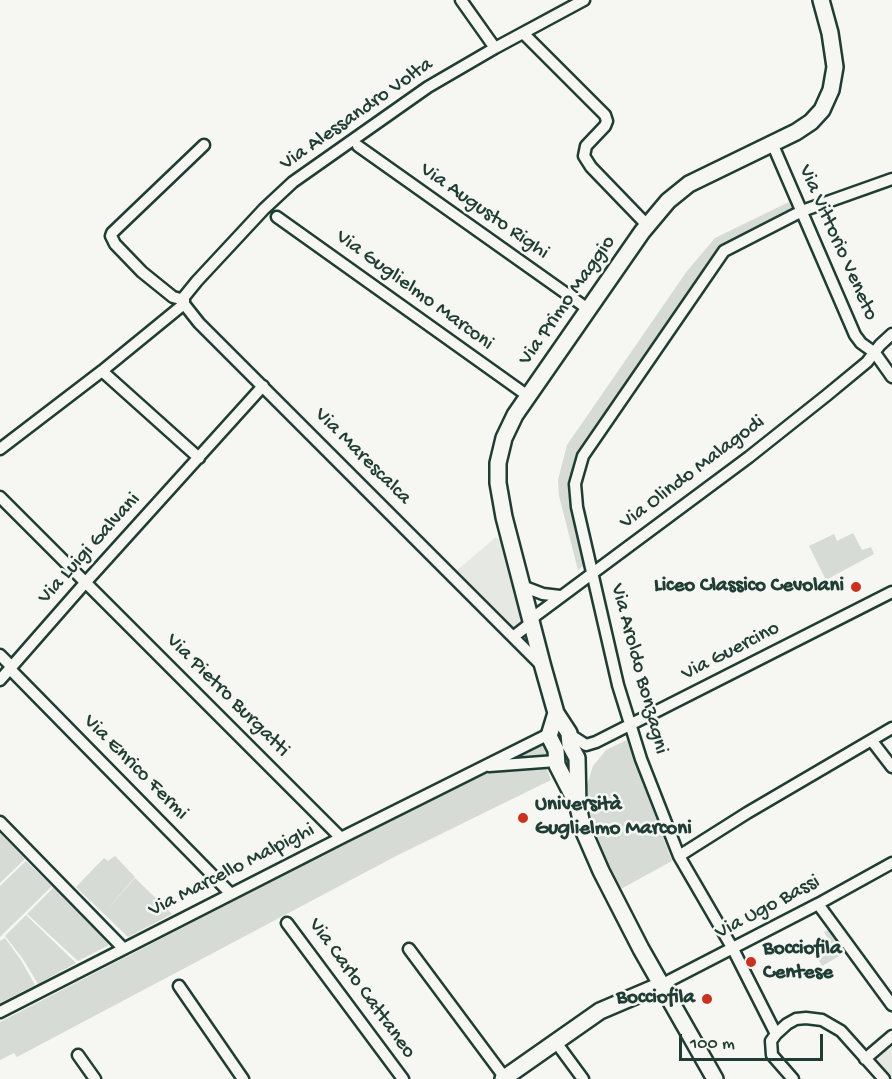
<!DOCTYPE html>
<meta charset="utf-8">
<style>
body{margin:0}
#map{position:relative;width:892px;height:1079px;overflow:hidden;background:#f6f6f2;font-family:"Gochi Hand",sans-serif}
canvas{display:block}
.scale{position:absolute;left:679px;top:1034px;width:144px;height:27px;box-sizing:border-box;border:3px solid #1f3d34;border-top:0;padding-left:8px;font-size:18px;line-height:21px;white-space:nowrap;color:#1f3d34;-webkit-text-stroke:4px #f6f6f2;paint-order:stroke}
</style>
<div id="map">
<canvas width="892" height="1079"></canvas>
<div class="scale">100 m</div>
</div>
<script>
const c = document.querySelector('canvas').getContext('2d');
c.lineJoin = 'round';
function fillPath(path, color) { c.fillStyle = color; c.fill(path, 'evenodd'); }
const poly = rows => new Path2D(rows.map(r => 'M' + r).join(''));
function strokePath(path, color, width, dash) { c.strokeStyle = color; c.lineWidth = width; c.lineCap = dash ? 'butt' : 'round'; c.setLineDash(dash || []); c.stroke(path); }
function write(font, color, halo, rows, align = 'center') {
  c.font = font + ' "Gochi Hand",sans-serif'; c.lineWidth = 5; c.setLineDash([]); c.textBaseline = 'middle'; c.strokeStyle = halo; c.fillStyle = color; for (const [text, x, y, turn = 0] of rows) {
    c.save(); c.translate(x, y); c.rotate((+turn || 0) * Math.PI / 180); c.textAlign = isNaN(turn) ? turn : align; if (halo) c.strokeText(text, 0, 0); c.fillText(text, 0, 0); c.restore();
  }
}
fillPath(poly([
 [496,537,506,545,525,621,512,632,454,573],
 [892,1041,892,1077,876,1058]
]), '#e6e8e4');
fillPath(poly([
 [789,202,794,212,725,247,699,279,578,452,570,488,571,506,587,563,578,570,559,496,558,480,567,445,687,271,715,238],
 [853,533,862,550,871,547,874,554,826,580,809,546,834,534,837,541],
 [627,740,672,861,619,890,593,826,589,807,587,785,593,766,606,750],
 [543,743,549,753,548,758,507,762],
 [546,766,551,780,396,856,17,1057,14,1053,0,1060,0,1022,490,769],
 [0,833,25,859,0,883],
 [115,856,135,877,105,912,135,878,172,914,128,937,76,887,104,858,108,861],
 [26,861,52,886,0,937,0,886],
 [54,887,109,945,78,961,27,914],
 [26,915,76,963,38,984,23,959,5,936],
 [833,928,848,951,822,966,813,950,816,948,822,957,834,950,824,932],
 [5,938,21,960,35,985,0,1003,0,941]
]), '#d6dbd6');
const street = poly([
 [461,0,495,48],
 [523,33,605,115,607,121,605,126,586,146,584,156,591,167,647,225],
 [772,143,855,335,861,343,875,353,892,377],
 [358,146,588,309],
 [277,217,528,396],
 [184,300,173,297,142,272,115,244,111,236,112,233,204,145],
 [184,304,199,323,542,666],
 [184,304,184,297,197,281,264,209,293,182,428,87,495,48,584,0],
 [102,371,199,458],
 [0,449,102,371,184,304],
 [0,497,341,838],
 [522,586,543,594,560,596],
 [531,619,749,457,827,395,867,362,880,345,892,334],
 [513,637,531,623],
 [0,655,12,667],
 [10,669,231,894],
 [0,680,85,583,263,386],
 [569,734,586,745,596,742,892,592],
 [872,741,892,767],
 [489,766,556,761],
 [0,822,123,948],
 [679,856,747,813,892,728],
 [818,904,892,1005],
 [287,923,403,1079],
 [409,949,505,1078],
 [661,985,818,904,892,863],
 [179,986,243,1079],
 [0,1012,341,838,549,734],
 [776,1034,733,949,679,856,641,759,618,685,577,507,575,484,583,456,724,251,802,211,892,179],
 [555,1041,583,1079],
 [78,1055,95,1079],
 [865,1059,892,1036],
 [793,1079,772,1055,771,1041,776,1034,787,1024,796,1019,806,1018,822,1020,841,1031,884,1079]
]);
const secondary = poly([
 [556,713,549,736,556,750,557,765,577,804],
 [503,1079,600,1011,661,985],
 [715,1079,641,949,601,871,584,832,578,807,577,758,570,745,569,733,556,713,543,667,504,517,498,483,498,463,504,438,515,415,642,232,668,201,689,184,796,132,811,122,822,110,831,90,835,67,830,33,821,0]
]);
strokePath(street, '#1f3d34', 15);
strokePath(secondary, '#1f3d34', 20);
strokePath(street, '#f6f6f2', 10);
strokePath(secondary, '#f6f6f2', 15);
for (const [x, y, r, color] of [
 [856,587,6,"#c8321e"],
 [523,818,6,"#c8321e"],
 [751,962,6,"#c8321e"],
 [707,999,6,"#c8321e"]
]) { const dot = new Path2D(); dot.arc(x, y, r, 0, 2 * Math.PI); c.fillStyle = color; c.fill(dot); strokePath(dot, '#f6f6f2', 2); }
write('21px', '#1f3d34', '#f6f6f2', [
 ["Via Alessandro Volta",357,115,-35],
 ["Via Augusto Righi",484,212,35],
 ["Via Vittorio Veneto",837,243,66],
 ["Via Guglielmo Marconi",414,291,36],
 ["Via Primo Maggio",568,301,-55],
 ["Via Marescalca",362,457,45],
 ["Via Olindo Malagodi",693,473,-37],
 ["Via Luigi Galvani",90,549,-48],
 ["Via Guercino",731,652,-27],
 ["Via Aroldo Bonzagni",638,669,75],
 ["Via Pietro Burgatti",227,696,45],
 ["Via Enrico Fermi",135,768,45],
 ["Via Marcello Malpighi",232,871,-27],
 ["Via Ugo Bassi",768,908,-28],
 ["Via Carlo Cattaneo",361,989,54]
]);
write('bold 21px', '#1f3d34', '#f6f6f2', [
 ["Liceo Classico Cevolani",844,587],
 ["Università",535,806,"left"],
 ["Guglielmo Marconi",535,830,"left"],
 ["Bocciofila",763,950,"left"],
 ["Centese",763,974,"left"],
 ["Bocciofila",695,999]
], 'right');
</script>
